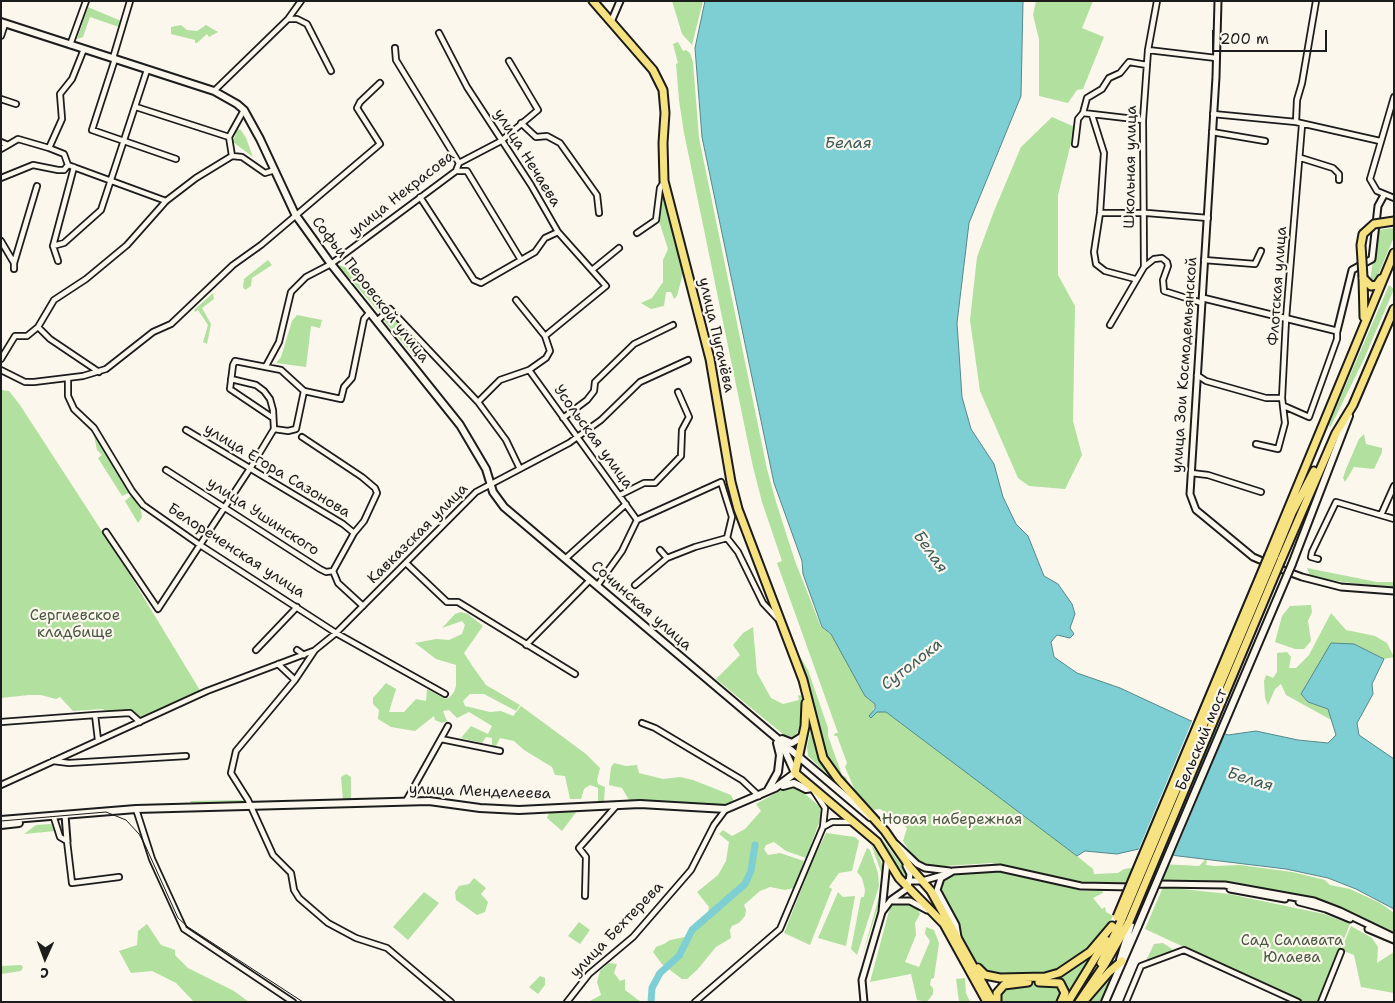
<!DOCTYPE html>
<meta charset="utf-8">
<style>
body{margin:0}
#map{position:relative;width:1395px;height:1003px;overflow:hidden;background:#fbf7ec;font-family:"Shantell Sans",sans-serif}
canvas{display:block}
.frame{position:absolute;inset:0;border:2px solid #1c1c1c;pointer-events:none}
.north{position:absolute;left:20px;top:933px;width:50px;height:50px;-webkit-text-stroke:4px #fbf7ec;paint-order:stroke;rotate:182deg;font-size:14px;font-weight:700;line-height:20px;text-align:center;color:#1c1c1c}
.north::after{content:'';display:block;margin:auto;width:18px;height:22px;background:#1c1c1c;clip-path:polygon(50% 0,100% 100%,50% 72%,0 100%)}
.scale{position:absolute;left:1212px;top:30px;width:115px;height:22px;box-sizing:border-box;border:2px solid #1c1c1c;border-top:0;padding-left:6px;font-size:15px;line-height:18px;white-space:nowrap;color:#1c1c1c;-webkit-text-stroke:4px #fbf7ec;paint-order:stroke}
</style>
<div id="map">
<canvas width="1395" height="1003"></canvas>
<div class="frame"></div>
<div class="north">С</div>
<div class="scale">200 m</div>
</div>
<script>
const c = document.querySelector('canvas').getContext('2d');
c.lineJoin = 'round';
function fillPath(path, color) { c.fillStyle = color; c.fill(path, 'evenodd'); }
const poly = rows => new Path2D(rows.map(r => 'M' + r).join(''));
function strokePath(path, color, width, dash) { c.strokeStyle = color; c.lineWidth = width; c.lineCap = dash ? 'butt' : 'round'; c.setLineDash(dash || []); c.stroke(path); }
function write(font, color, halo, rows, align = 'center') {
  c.font = font + ' "Shantell Sans",sans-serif'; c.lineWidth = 4.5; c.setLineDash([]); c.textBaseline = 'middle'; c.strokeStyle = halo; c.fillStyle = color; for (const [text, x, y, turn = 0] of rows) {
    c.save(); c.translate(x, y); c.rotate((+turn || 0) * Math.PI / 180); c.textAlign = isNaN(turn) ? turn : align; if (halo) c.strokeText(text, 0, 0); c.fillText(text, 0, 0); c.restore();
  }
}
fillPath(poly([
 [672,1,703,1,692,45,682,34],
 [1036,1,1093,1,1082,28,1104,37,1083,89,1077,90,1068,103,1039,96,1039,39,1033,15],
 [88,7,121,21,119,27,90,17,83,37,77,39],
 [181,25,187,30,197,31,206,25,218,32,209,37,207,34,197,43,195,43,195,40,171,34,171,27],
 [678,42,683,51,686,50,690,53,693,62,699,138,767,469,776,502,795,561,821,627,834,637,865,696,875,704,871,718,877,712,886,712,1077,856,1093,869,1094,874,1118,873,1124,869,1161,864,1199,866,1205,860,1207,860,1206,865,1215,866,1240,865,1292,872,1325,880,1330,885,1350,889,1380,903,1394,913,1394,934,1347,910,1328,903,1244,886,1160,882,1096,885,991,863,929,867,914,858,903,841,907,828,880,809,874,810,857,795,845,767,847,763,837,736,834,736,835,733,838,733,777,563,782,561,762,502,753,467,684,133,679,100,676,64,678,63,673,44],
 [1052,117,1075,127,1058,195,1058,275,1075,306,1073,421,1082,455,1065,489,1029,486,1018,478,980,391,970,320,977,257,994,211,1021,147],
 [237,129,241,130,246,138,253,157,233,142],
 [662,197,664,198,683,273,677,296,674,299,671,292,666,292,664,306,651,309,641,303,652,298,663,282,663,260,668,249,658,218],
 [1394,228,1394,237,1375,282,1370,282,1377,230],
 [268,260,272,265,252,278,251,286,245,290,243,287,244,279],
 [338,265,345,267,356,279,359,278,369,288,373,287,377,292,384,306,380,313],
 [1389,285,1394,289,1364,359,1330,428,1329,424],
 [213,293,214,299,202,308,211,324,207,344,203,342,208,325,198,310,195,312,194,310],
 [389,312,420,346,412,354,382,318],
 [297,315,322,320,320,328,311,326,306,367,276,363,281,357,292,321],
 [1,390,9,391,20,405,127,570,201,692,141,719,130,712,111,712,102,709,73,711,60,697,56,699,41,695,29,695,1,698],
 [93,431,131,492,122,496,98,458,102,455,97,450],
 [1364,434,1366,444,1382,448,1382,452,1374,469,1354,467,1345,482,1343,478,1346,469,1359,439],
 [132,495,141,510,142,517,138,523,125,501],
 [1307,568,1377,582,1394,582,1394,589,1316,578,1310,576],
 [1311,605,1312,612,1308,621,1311,641,1304,649,1295,649,1275,642,1282,616,1290,606],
 [461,612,468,614,483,626,464,653,473,667,486,685,520,705,516,711,484,694,470,694,463,701,465,706,490,712,501,711,513,716,521,706,586,754,600,768,597,780,598,784,605,787,604,801,598,802,598,788,590,785,584,789,581,799,570,799,565,776,555,775,552,767,524,750,514,741,500,738,496,746,492,745,492,738,486,737,482,743,461,738,471,726,488,734,492,726,469,712,457,718,449,710,443,711,447,721,442,723,435,720,434,716,415,731,391,727,378,719,379,710,373,704,373,698,386,683,396,689,389,712,404,712,416,699,426,701,427,689,445,699,449,698,454,692,456,686,456,665,436,659,415,643,436,639,449,640,462,634,465,625,462,621,442,628,455,614],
 [1331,613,1346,630,1375,636,1387,643,1394,657,1384,659,1354,644,1315,672,1302,694,1308,702,1328,709,1333,721,1286,695,1281,684,1275,689,1268,705,1265,698,1264,681,1266,675,1273,678,1277,672,1277,653,1287,652,1291,657,1289,668,1296,668,1309,655],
 [753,627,757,673,771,698,783,704,799,700,798,695,803,696,800,725,797,733,790,740,716,679,740,655,733,645,743,633],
 [799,655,808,670,828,728,828,736,842,775,846,777,849,785,827,756,809,683],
 [811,729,821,759,837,783,808,756,807,747],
 [614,763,626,766,637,765,639,773,663,779,680,777,693,780,731,795,734,801,725,805,629,800,622,788,609,785,611,767],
 [346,774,351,777,351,800,343,801,341,777],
 [789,786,797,787,819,806,823,812,806,858,786,851,774,842,766,845,764,849,768,855,780,853,804,861,794,888,785,890,770,887,760,891,744,905,746,910,745,916,739,923,732,926,730,930,731,938,716,947,697,970,687,979,682,979,662,964,653,952,656,947,664,944,670,940,685,937,706,921,709,907,697,892,718,875,726,861,729,842,719,834,723,830,732,836,745,829,761,811,756,804],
 [242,800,244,803,192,804,190,801],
 [577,811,562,831,547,818,549,813],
 [51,824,55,831,24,834,36,825],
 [826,833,855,837,859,841,852,871,839,873,829,887,832,889,810,945,784,933,814,858],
 [880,836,905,870,906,877,904,878,900,875],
 [871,844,879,856,884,871,881,898,862,957,882,886,881,872],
 [867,848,870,850,878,873,879,886,857,955,851,949,861,897,864,897,865,890,862,878,857,872],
 [991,870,1009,872,1081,891,1102,890,1103,893,1093,898,1102,909,1105,907,1106,912,1113,916,1101,939,1065,968,1045,975,989,975,975,961,939,891,942,880,948,875,959,872],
 [474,878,486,888,481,894,488,902,485,912,477,915,456,900,455,892,459,886,469,884],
 [1163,887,1229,894,1324,914,1350,924,1319,1002,1303,1002,1145,929],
 [424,892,439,903,408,940,393,927],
 [838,892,843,897,855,896,846,946,818,938],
 [900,901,916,906,920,914,915,923,916,935,905,962,919,967,930,941,925,934,926,927,934,930,939,943,934,978,931,979,930,985,933,988,933,994,927,1002,917,1000,911,974,870,982,890,907],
 [579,922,590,930,580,944,568,936],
 [147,924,161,945,175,950,175,955,188,968,234,991,249,1002,194,1002,176,983,152,971,131,973,119,951,137,945,138,931],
 [1351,926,1372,938,1378,947,1377,963,1394,952,1394,993,1361,987,1354,955,1341,950],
 [1163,943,1172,949,1171,952,1145,963,1154,944],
 [1092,953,1078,979,1066,997,1065,985,1057,979,1051,979],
 [609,963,617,964,614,973,620,981,625,979,625,990,641,1002,588,1002,601,995,597,982,600,971],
 [21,965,23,967,21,971,1,974,1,966],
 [1111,974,1112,977,1102,1002,1088,1002],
 [540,976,545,978,545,985,538,994,529,987],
 [965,978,966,993,970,1002,959,1002,956,979],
 [1028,984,1057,984,1062,990,1059,1002,999,1002,999,993,1004,987]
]), '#b1e09f');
const water = poly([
 [705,1,1023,1,1021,96,969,223,957,323,962,397,971,429,994,464,1003,497,1016,524,1028,536,1044,576,1058,584,1072,604,1075,614,1070,628,1074,634,1070,638,1057,635,1051,642,1054,657,1077,673,1120,688,1189,720,1228,735,1256,731,1298,740,1328,743,1336,735,1328,709,1308,702,1301,694,1331,643,1354,644,1384,659,1372,684,1373,694,1357,723,1359,735,1394,759,1394,909,1356,889,1328,878,1286,869,1162,854,1143,848,1117,854,1085,851,1077,856,886,712,877,712,871,718,869,716,875,709,875,704,865,696,831,634,822,627,803,574,802,561,774,483,702,137,695,48,705,1]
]);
fillPath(water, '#7dcfd4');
strokePath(water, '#56878a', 1);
fillPath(poly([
 [1193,719,1207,724,1142,851,1138,851],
 [1208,724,1216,728,1162,856,1153,854],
 [1217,728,1226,731,1173,857,1163,856]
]), '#fbf7ec');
strokePath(poly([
 [651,1002,652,988,660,973,679,956,692,930,745,884,751,871,755,845]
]), '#7dcfd4', 7);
const minor = poly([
 [288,19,301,1],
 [439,33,467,87,531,185,558,232,606,286,545,336],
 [1,36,5,24],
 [70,45,86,1],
 [395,48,396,60,459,163],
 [1148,50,1216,58],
 [113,58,130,1],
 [115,59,92,130,176,159],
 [214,91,288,19,297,19,307,24,331,71],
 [1394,97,1370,179,1377,191,1394,198],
 [1,99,16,104],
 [136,107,229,137,232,156],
 [1213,114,1296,122,1380,141],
 [1092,115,1104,153,1100,213,1094,252,1096,264,1105,271,1135,279],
 [1143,120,1083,113,1087,98,1102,89,1109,78,1120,73,1129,62,1147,65],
 [1296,122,1297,100,1302,83,1316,1],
 [521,123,536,137,547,136,560,143,597,195,599,213],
 [1212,132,1265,141],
 [229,137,244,110],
 [1,142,8,145,18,139,49,148,64,154,68,165,166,201],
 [1075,144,1078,119,1083,113],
 [49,148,62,119,60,94,72,79,84,49],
 [1,149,8,145],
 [1301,158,1333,168,1339,174,1339,180],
 [74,167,53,246,64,243,101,210,147,70],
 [456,171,467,171,521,260],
 [1,178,33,165,58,170,64,170,68,165],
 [420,197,474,280,481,283,535,252,545,238,558,232],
 [1100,213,1147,213,1208,218],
 [637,233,656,220,660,188,664,182],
 [1,241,14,263],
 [53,246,58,261],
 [1204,260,1255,264,1261,251],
 [1144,267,1154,259,1162,258,1167,262,1168,266,1163,280,1164,291,1202,303],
 [14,269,14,263,37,186],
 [592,270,619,248],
 [377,321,390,309,478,402,506,440,520,469],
 [1110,325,1144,267,1143,120,1148,50,1157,1],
 [38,327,50,339,99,372],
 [1,359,15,336,27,336,38,327,54,300,86,279,127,245,166,201,196,178,232,156,242,157,265,173,275,170],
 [266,366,279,342,291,292,306,277,331,264,456,171,459,163,501,141,538,110,509,61],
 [1,370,25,382,34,382,83,376,106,369,153,332,171,324,233,265,261,245,380,144,357,108,360,102,380,83],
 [529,370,637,520],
 [1197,375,1206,381,1266,398,1282,398],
 [68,379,68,396,74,409,94,428,132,491,143,505,200,545,336,633,445,694],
 [231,379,256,385,264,391,270,399,273,410,274,429,288,431,296,429,304,391],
 [478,402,500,380,529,370,546,358,550,351,545,336,516,300],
 [1284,406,1309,417,1337,339,1337,331],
 [273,418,230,389,233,365,235,361,281,370,304,391,341,399,344,387,352,378,364,319,370,312],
 [563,418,587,400,594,391,595,382,634,344,673,325],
 [186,430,343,524,354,533],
 [302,437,362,477,375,488,377,493,364,521,354,533,333,571],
 [1256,444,1278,449,1285,423,1282,398,1286,319,1302,125],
 [166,470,320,569,326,572,333,571,338,583,363,606],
 [1191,473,1208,475,1261,492],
 [620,495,644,483,655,483,681,456,682,430,689,417,678,392],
 [1381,515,1394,486],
 [106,532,158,609,251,467,274,429],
 [660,550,667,558],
 [565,559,626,504],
 [1318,559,1311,557,1312,552,1336,502,1394,519],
 [407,564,447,602,458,602,575,674],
 [635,585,667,558,695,547,727,538],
 [597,586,622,551,637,520,721,482,732,517,727,538,738,552,763,603,777,618],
 [526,645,590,580],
 [256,650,297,607],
 [297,650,304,655],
 [278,664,295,680],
 [95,715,130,713,140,722],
 [1,722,95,715,98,740],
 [642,723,655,728,742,780,759,796],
 [441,739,500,751],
 [53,761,69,763,186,756],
 [1,785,207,691,313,651],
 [406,801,448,726],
 [136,809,152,859,184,929,293,1002],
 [54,818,60,837,67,841,72,883,119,877],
 [823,827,832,822,853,822],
 [585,896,586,857,579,848,617,805],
 [451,1002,387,948,356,938,328,923,299,898,294,890,291,873,273,855,248,800,231,773,236,751,295,680,315,650,336,633,476,492,569,443,601,420,640,382,688,360],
 [567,1002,589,974,633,937,691,870,714,825,726,809],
 [695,1002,780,929,823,827,825,808,812,788],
 [1126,1002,1141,966,1184,950,1298,1002],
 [1321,1002,1341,952]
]);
const tertiary = poly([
 [1218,1,1216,77,1190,494,1196,510,1201,514,1253,557,1267,563],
 [611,22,620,1],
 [1203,298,1337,331,1352,270,1372,259,1378,206,1384,195],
 [1275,567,1302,577,1341,587,1394,591],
 [65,815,67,841],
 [896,844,917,864,925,868,950,871],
 [908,881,922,881,943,875],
 [1144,885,1159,884,1225,885,1314,901,1340,911,1394,937],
 [1230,889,1285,899],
 [893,901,910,901,927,910],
 [1299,902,1326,909,1350,919],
 [882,911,887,862],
 [1368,929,1394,940],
 [958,937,956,925,937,890,941,878,953,871,1000,868,1081,886,1133,887],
 [864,1002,862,980,882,912,891,900,908,888,910,874,906,866]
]);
const secondary = poly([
 [1,22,214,91,237,104,244,110,260,139,295,214,331,264,460,425,486,469,493,492,504,507,870,817],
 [1292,564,1349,416],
 [782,739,792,743,803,736],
 [783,786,794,783,806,789,812,788],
 [768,790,778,772,780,755,777,743],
 [1,820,136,809,429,801,480,808,519,810,640,804,726,809,775,788,795,773,782,744],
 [1,825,19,823],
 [1120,960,1131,924],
 [1105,1002,1138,926]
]);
const primary = poly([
 [593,1,653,70,663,90,665,113,663,143,664,181,710,359,731,482,738,509,803,680,823,758,838,779,885,831,910,867,931,891,993,1002],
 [1363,277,1364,317],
 [1363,278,1371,286,1377,285,1381,279],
 [1269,555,1394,253],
 [1274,557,1292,513,1314,471],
 [1281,560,1336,433,1353,405,1394,309],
 [806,703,805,726,795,773,877,842,899,878,944,924,987,1002],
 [1101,963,1122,919],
 [978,968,985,975,1000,978,1045,977,1059,973,1090,952,1112,926],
 [1039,982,1060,983,1065,993,1061,1002],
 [997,1002,997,993,1004,985,1028,982],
 [1068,1002,1106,940],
 [1079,1002,1105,964,1129,922],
 [1083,1002,1109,972,1122,961]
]);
strokePath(minor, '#1c1c1c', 8);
strokePath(tertiary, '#1c1c1c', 9);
strokePath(secondary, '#1c1c1c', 10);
strokePath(primary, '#1c1c1c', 11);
strokePath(minor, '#fbf7ec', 4.5);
strokePath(tertiary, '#fbf7ec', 5);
strokePath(secondary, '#fbf7ec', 6);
strokePath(primary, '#f7e281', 7);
strokePath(poly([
 [1,821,106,812,126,820,139,834,145,845,178,918,188,927,303,1002]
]), '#1c1c1c', 1);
const secondaryBridge = poly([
 [1138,926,1292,564]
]);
const primaryBridge = poly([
 [1363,277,1361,245,1363,234,1374,224,1394,221],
 [1117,917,1269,555],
 [1122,919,1274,557],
 [1129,922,1281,560]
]);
strokePath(secondaryBridge, '#1c1c1c', 10, []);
strokePath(primaryBridge, '#1c1c1c', 11, []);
strokePath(secondaryBridge, '#fbf7ec', 6);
strokePath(primaryBridge, '#f7e281', 7);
write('15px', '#1c1c1c', '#fbf7ec', [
 ["улица Нечаева",527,158,58],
 ["Школьная улица",1131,167,-89],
 ["улица Некрасова",402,194,-38],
 ["Флотская улица",1278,286,-86],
 ["Софьи Перовской улица",370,290,52],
 ["улица Пугачёва",716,335,77],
 ["улица Зои Космодемьянской",1185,365,-86],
 ["Усольская улица",593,437,54],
 ["улица Егора Сазонова",277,471,31],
 ["улица Ушинского",263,517,33],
 ["Кавказская улица",418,534,-45],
 ["Белореченская улица",236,551,33],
 ["Сочинская улица",641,606,41],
 ["Бельский мост",1202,740,-67],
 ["улица Менделеева",480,792,2],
 ["улица Бехтерева",617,930,-46]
]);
write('15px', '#495743', '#fbf7ec', [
 ["Сергиевское",75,616],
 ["кладбище",75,633],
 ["Новая набережная",952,820],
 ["Сад Салавата",1292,941],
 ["Юлаева",1292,958]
]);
write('italic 16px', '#3e5b5c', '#fbf7ec', [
 ["Белая",848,144],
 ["Белая",930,552,55],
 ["Сутолока",912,665,-38],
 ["Белая",1250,780,17]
]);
</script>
